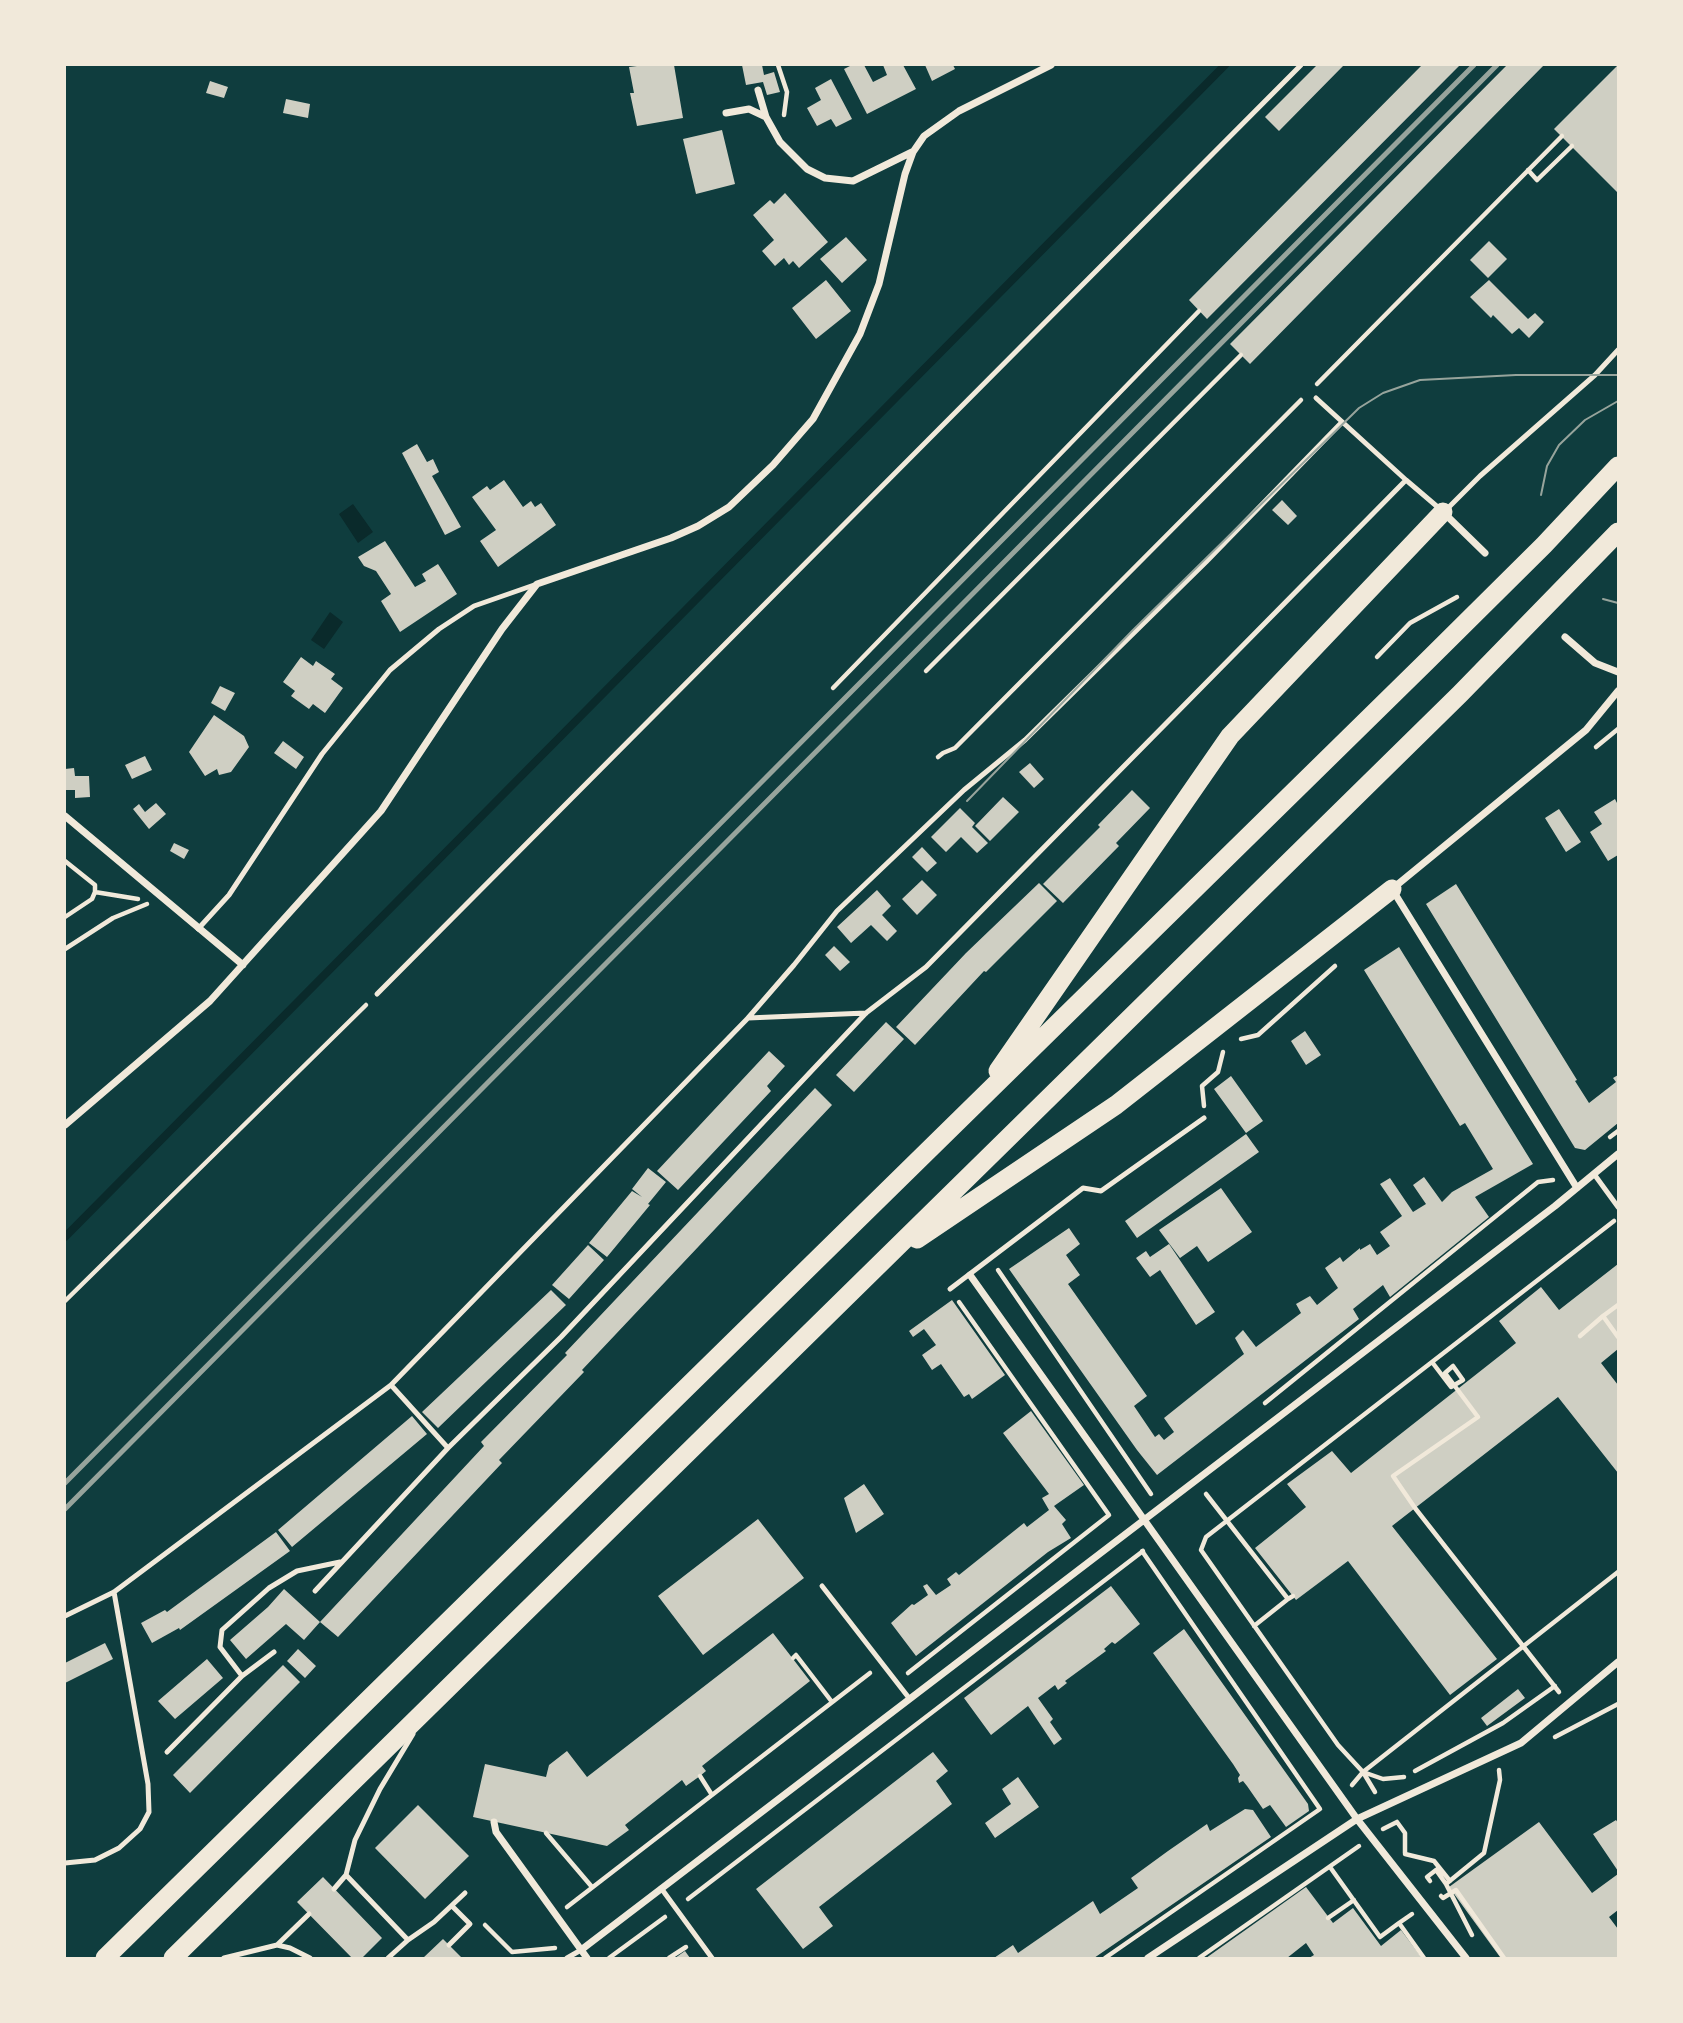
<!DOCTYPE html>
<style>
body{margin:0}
#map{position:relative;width:1683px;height:2023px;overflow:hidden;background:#0f3d3e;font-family:"Fira Sans Condensed",sans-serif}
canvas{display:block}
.frame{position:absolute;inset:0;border:66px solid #f1e9da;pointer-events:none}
</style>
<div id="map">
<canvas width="1683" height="2023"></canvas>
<div class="frame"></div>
</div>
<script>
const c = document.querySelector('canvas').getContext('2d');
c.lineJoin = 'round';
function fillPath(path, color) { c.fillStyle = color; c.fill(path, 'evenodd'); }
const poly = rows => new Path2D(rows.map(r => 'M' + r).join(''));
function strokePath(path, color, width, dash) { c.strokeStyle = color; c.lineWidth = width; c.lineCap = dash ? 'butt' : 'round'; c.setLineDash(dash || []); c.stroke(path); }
fillPath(poly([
 [353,504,373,532,358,543,339,514],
 [330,612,343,622,324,649,311,640]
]), '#0a2a2b');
strokePath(poly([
 [65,1237,1225,65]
]), '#0a2a2b', 8);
fillPath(poly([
 [645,65,674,65,683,118,637,126,630,93,634,93,629,67],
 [742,65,762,65,764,75,774,72,780,92,767,95,763,82,746,85],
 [852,65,864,65,873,82,887,75,883,65,903,65,916,89,867,114,844,69],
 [925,65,953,65,955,69,932,81],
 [1317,65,1344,65,1279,131,1265,117],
 [1422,65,1460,65,1207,319,1189,300],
 [1507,65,1544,65,1250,364,1230,344],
 [1618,65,1618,193,1554,129],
 [831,79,852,119,836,127,831,119,817,126,807,108,821,100,815,88],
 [210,81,228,87,224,98,206,93],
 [286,99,310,104,308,118,283,113],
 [722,130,735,184,696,194,683,139],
 [785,193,828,242,799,268,793,261,789,265,784,258,775,266,762,251,774,240,753,215,770,200,774,204],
 [846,237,867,260,842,283,820,259],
 [1489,241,1507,259,1488,278,1470,260],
 [826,280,851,311,816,339,792,308],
 [1489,280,1528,319,1535,313,1544,322,1529,338,1519,328,1512,334,1493,315,1491,318,1470,297],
 [417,444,427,462,433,459,439,472,432,476,461,527,445,535,402,453],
 [504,480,523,507,531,501,535,507,541,503,556,525,498,567,480,541,496,530,472,497,487,486,490,490],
 [1282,500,1297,516,1288,525,1272,510],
 [385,541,415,587,426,581,422,574,438,564,457,594,400,632,381,601,391,594,376,571,364,566,358,557],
 [301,657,313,666,316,661,335,674,331,679,343,688,325,713,313,704,309,709,291,696,295,691,283,682],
 [220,686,235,693,225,711,211,703],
 [214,715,244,736,249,747,231,772,219,775,217,769,205,776,189,752],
 [283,741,304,757,296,769,274,753],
 [145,756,152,770,132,779,125,765],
 [1030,763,1044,779,1034,788,1019,772],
 [74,768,75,776,89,776,90,797,75,798,75,790,65,790,65,769],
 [1132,790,1150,808,1116,843,1119,846,1063,903,1043,884,1100,827,1098,825],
 [1003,797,1019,812,990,841,975,826],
 [1615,799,1618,805,1618,855,1608,861,1590,832,1602,824,1594,812],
 [156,803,166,814,149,829,133,809,139,804,145,812],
 [960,808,975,823,972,827,988,843,977,853,961,837,946,852,931,837],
 [1559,809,1581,842,1566,852,1545,818],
 [174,843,189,850,184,859,170,851],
 [922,847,937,863,927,872,912,857],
 [922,880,937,895,917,915,902,899],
 [1039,883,1057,901,986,972,984,971,915,1045,896,1027,966,953],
 [1456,884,1577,1080,1575,1081,1589,1103,1616,1082,1613,1078,1618,1075,1618,1123,1585,1150,1575,1148,1426,904],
 [877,890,891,906,882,915,897,931,887,941,871,925,851,943,837,927],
 [834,946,850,962,840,971,825,955],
 [1399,947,1533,1164,1475,1197,1489,1217,1390,1297,1383,1285,1353,1309,1359,1319,1157,1475,1137,1450,1009,1269,1069,1228,1080,1244,1066,1255,1080,1275,1068,1284,1147,1396,1134,1406,1155,1437,1159,1434,1164,1440,1174,1432,1164,1418,1244,1354,1235,1338,1243,1330,1256,1347,1301,1313,1296,1304,1310,1296,1317,1305,1338,1288,1325,1268,1340,1257,1343,1262,1360,1248,1360,1250,1370,1244,1377,1255,1390,1246,1380,1232,1402,1216,1380,1184,1390,1178,1413,1212,1426,1204,1413,1185,1424,1177,1442,1202,1452,1192,1493,1169,1465,1123,1460,1126,1364,970],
 [886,1022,904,1039,854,1092,836,1075],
 [1305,1031,1321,1055,1306,1065,1291,1041],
 [769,1051,785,1066,767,1086,771,1091,678,1190,657,1171],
 [1231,1076,1263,1121,1246,1133,1214,1089],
 [815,1088,832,1105,582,1370,584,1372,499,1460,502,1463,338,1637,320,1622,484,1446,481,1442,567,1355,565,1353],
 [1246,1134,1259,1152,1137,1238,1125,1221],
 [648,1168,666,1182,648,1204,650,1205,607,1257,589,1243,632,1191,642,1197,632,1189],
 [1221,1188,1252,1232,1208,1262,1197,1246,1180,1258,1159,1230],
 [1169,1244,1215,1312,1196,1325,1160,1270,1150,1277,1136,1258,1146,1251,1150,1257],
 [588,1245,604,1260,569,1299,552,1285],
 [1618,1264,1618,1349,1601,1363,1618,1385,1618,1473,1558,1397,1392,1526,1497,1659,1450,1695,1348,1561,1296,1600,1255,1548,1306,1507,1287,1484,1332,1451,1351,1473,1516,1343,1499,1321,1541,1287,1559,1310],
 [551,1290,566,1305,438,1428,422,1412],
 [952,1300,1005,1375,972,1399,969,1394,964,1397,941,1364,932,1370,922,1355,936,1345,924,1329,913,1337,909,1331],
 [1031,1411,1084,1485,1054,1506,1066,1520,1062,1524,1071,1538,1048,1552,916,1656,891,1623,912,1604,914,1605,928,1595,923,1586,927,1584,936,1595,951,1585,947,1579,956,1572,959,1575,1024,1523,1027,1527,1049,1510,1042,1498,1049,1494,1003,1433],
 [412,1416,427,1434,292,1547,278,1530],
 [864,1484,884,1514,856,1533,844,1498],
 [758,1519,804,1578,703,1655,658,1596],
 [276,1532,290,1551,180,1630,179,1628,152,1643,141,1623,165,1610,167,1612],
 [1111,1586,1140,1624,1115,1644,1112,1642,1104,1649,1106,1651,1065,1681,1067,1683,1058,1690,1055,1685,1038,1698,1053,1719,1050,1722,1062,1739,1054,1745,1028,1706,991,1735,964,1698],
 [284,1589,320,1622,304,1640,286,1624,246,1659,230,1640,268,1607],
 [1184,1629,1308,1804,1309,1811,1286,1827,1270,1805,1263,1809,1247,1786,1243,1781,1239,1783,1238,1778,1240,1775,1233,1764,1153,1653],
 [773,1633,810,1681,702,1766,706,1771,700,1776,686,1786,682,1780,625,1825,629,1830,607,1846,473,1817,485,1764,546,1777,549,1765,567,1751,587,1777],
 [105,1643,113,1659,65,1683,65,1663],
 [298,1649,316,1666,305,1678,287,1661],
 [207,1659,223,1678,175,1719,158,1701],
 [283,1665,300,1682,190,1793,173,1775],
 [1518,1689,1525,1698,1487,1726,1481,1718],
 [933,1752,948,1771,936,1781,952,1804,819,1907,833,1926,803,1949,756,1889],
 [1018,1777,1039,1807,995,1838,985,1823,1011,1804,1002,1789],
 [418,1805,469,1856,425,1899,375,1848],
 [1245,1809,1253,1810,1271,1837,1094,1958,994,1958,1013,1945,1018,1953,1093,1901,1100,1914,1138,1888,1131,1878,1168,1851,1207,1824,1210,1831],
 [1616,1820,1618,1823,1618,1871,1593,1834],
 [1539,1822,1592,1893,1618,1874,1618,1910,1609,1917,1618,1929,1618,1958,1498,1958,1500,1957,1449,1887],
 [323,1877,382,1938,362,1958,352,1958,297,1902],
 [1306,1887,1333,1923,1353,1908,1381,1946,1401,1930,1422,1958,1309,1958,1314,1955,1306,1943,1287,1958,1206,1958],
 [443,1939,462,1958,423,1958],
 [685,1951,690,1958,675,1958]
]), '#cfcfc3');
strokePath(poly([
 [778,65,787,92,784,115],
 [1528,170,1537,180,1572,146],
 [1317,384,1562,136],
 [1377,657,1410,623,1457,597],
 [926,671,1241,355],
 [833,688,1199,311],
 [1596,747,1618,729],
 [938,757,943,753,955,748,1301,400],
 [65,861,95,885,95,892],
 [95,892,138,899],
 [65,917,92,899,95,892],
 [65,949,113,918,147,904],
 [1241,1039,1258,1035,1335,966],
 [1204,1106,1202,1086,1218,1072,1223,1052],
 [1610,1137,1618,1131],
 [1614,1221,1206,1537,1201,1550,1338,1745,1363,1772,1618,1572],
 [998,1270,1151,1494],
 [65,1301,366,1005],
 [1618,1305,1603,1316,1618,1337],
 [1580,1336,1603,1316],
 [1432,1362,1451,1387,1463,1380,1453,1366,1445,1373,1478,1417,1393,1476,1415,1508,1559,1692],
 [1265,1403,1538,1182,1553,1180],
 [1206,1494,1288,1599,1293,1596],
 [1254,1626,1288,1599],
 [793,1658,796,1655,832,1702],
 [908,1673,1109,1515,959,1302],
 [1555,1737,1618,1704],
 [1415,1771,1503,1723,1555,1686],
 [1363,1772,1375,1792],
 [1363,1772,1383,1779,1404,1777],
 [700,1776,712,1795],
 [1352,1785,1363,1772],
 [1397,1822,1405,1833,1405,1853],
 [1383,1829,1397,1822],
 [546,1833,592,1887],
 [1405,1854,1434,1861,1450,1881],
 [1330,1867,1380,1937,1399,1923],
 [1430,1881,1427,1877,1436,1870,1446,1884],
 [1441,1896,1443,1898,1456,1890,1504,1958],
 [688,1899,1143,1551],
 [567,1907,870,1673],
 [1412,1914,1399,1923,1424,1958],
 [1328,1918,1354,1900],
 [485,1925,512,1952,555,1948],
 [1472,1935,1446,1884,1484,1853,1500,1780,1499,1770],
 [609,1958,665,1917],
 [669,1958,686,1947],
 [1105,1958,1320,1809,1142,1551],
 [1199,1958,1359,1846]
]), '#f1e9da', 4.5);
strokePath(poly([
 [1316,398,1406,480],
 [1447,509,1480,476,1595,375,1618,350],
 [198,929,229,895,322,754,390,670,439,629,474,606,537,584],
 [377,994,1301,65],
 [748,1018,866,1013],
 [1594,1174,1618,1207],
 [950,1289,1083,1188,1101,1191,1204,1118],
 [391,1385,448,1448],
 [822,1586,909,1698],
 [315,1591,448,1448,561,1337,866,1013,926,967,1406,480,1440,509],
 [65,1616,114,1592,391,1385,748,1018,794,965,837,911,964,790,1025,740,1206,562,1342,422],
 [242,1676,220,1647,222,1630,269,1588,297,1571,340,1562],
 [167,1752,242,1676,274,1652],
 [65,1863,95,1860,119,1848,140,1829,149,1812,148,1784,114,1592],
 [346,1875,408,1940,388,1958],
 [661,1888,712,1958],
 [334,1889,346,1875,355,1840,380,1789,413,1734],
 [408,1940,434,1922,465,1893],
 [277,1945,290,1948,310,1958],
 [449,1945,470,1924,452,1906],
 [224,1958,277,1945,309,1914],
 [567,1958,581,1950]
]), '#f1e9da', 5);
strokePath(poly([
 [758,90,766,117],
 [726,113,749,109,766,117,780,142,807,169,825,178,853,181,912,152],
 [1445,514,1485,553],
 [1565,637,1595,663,1618,672],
 [65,816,243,965],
 [65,1125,210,1001,381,811,502,629,537,584,671,538,698,526,729,507,773,465,813,419,860,334,879,284,905,174,913,152,924,136,959,111,1051,65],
 [1577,1188,1392,889,1586,730,1618,691],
 [970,1275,1357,1819,1466,1958],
 [494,1822,496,1832,587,1958],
 [581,1950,1555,1206,1618,1154],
 [1148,1958,1357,1819,1521,1743,1618,1662]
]), '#f1e9da', 7);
strokePath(poly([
 [998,1071,1230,736,1443,512],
 [917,1239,1116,1105,1392,889],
 [105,1958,1427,661,1544,545,1618,466],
 [173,1958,1460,694,1618,532]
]), '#f1e9da', 19);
strokePath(poly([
 [1541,495,1547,466,1559,445,1585,420,1618,401],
 [1603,599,1618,603],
 [967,801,1133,630,1359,408,1383,393,1420,380,1516,375,1618,375]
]), '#97a49c', 2);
strokePath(poly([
 [65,1483,1474,65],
 [65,1509,1497,65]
]), '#97a49c', 5);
</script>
